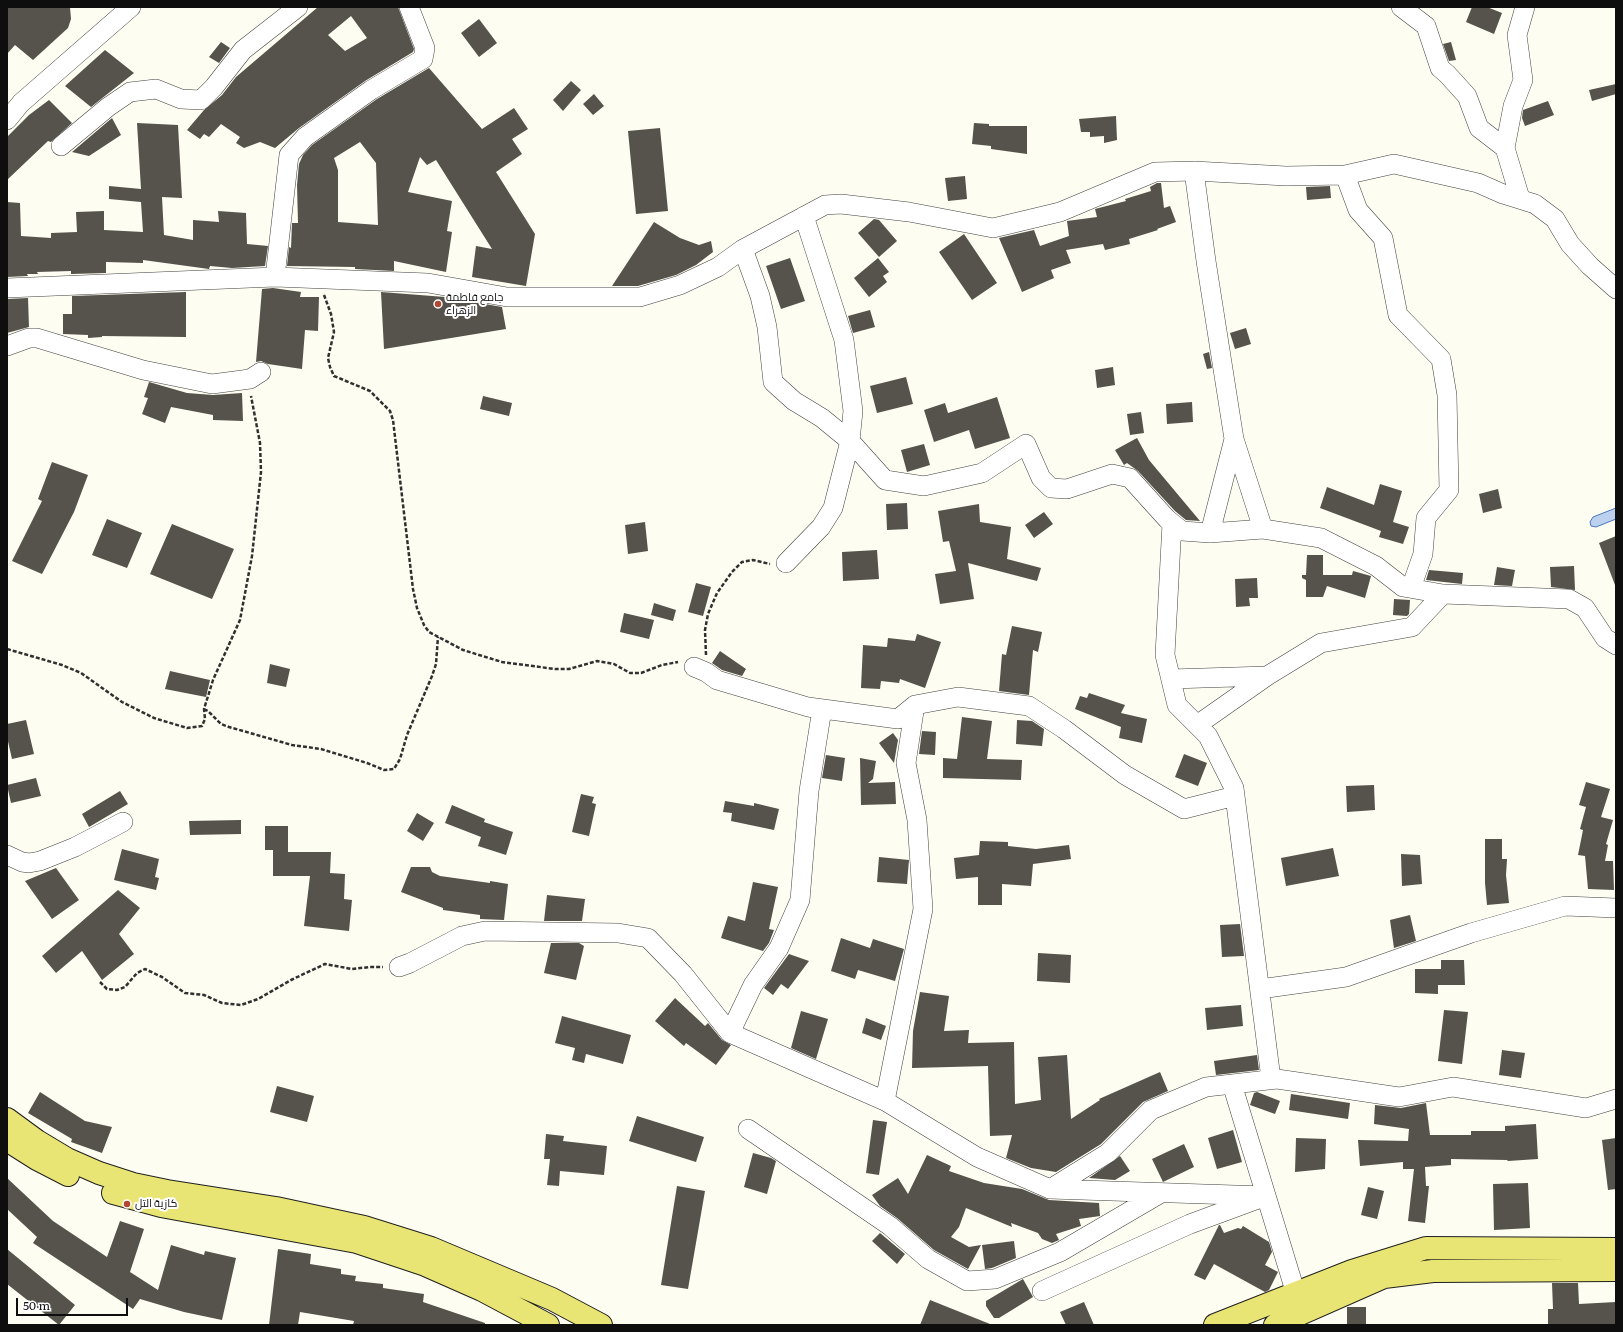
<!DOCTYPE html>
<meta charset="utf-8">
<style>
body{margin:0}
#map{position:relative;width:1623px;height:1332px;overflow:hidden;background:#fdfdf1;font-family:Literata,serif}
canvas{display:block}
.frame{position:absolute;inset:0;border:8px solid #0e0e0e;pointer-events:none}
.scale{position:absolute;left:16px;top:1298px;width:112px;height:18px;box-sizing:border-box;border:2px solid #0e0e0e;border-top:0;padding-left:5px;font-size:12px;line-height:14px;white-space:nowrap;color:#0e0e0e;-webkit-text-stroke:3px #fff;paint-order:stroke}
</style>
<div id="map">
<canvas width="1623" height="1332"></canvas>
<div class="frame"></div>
<div class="scale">50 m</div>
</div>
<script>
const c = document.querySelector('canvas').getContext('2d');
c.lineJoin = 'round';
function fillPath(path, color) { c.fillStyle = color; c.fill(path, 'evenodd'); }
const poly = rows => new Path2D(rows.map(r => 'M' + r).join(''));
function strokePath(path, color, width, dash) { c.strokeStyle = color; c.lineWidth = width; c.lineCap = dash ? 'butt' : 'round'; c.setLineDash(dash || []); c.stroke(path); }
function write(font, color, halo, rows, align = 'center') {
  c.font = font + ' Literata,Cairo,serif'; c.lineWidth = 4; c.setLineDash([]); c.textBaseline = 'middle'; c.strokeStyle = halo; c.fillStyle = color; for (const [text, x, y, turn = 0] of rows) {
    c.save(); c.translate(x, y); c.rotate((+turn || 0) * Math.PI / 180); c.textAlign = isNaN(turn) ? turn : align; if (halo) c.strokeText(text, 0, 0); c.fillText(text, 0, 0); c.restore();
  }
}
const water = poly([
 [1616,508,1616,519,1596,527,1591,526,1590,522,1593,517,1616,508]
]);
fillPath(water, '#bbd1ef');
strokePath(water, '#4a78be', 1);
fillPath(poly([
 [7,7,70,7,71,19,68,28,33,60,15,45,7,54],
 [318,7,398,7,414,49,413,52,365,81,299,128,275,148,260,142,244,148,236,143,240,137,221,124,209,137,204,134,200,139,187,130,204,110,222,95,236,77],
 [351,16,367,38,345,51,328,35],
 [1472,7,1487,7,1502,13,1494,34,1466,22],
 [479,19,497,43,479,57,461,33],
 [221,42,230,48,219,63,209,57],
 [1451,42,1456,60,1449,61,1443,44],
 [105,50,134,73,91,107,65,86],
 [429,68,482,129,514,108,528,129,512,139,522,154,496,172,535,234,526,286,472,277,476,246,492,249,436,160,427,165,420,157,408,192,452,201,447,231,452,232,446,272,394,261,394,271,355,269,355,267,287,266,289,247,291,248,292,223,298,223,297,185,299,164,303,155,312,145,377,99],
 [360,142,376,163,378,225,338,222,338,170,334,158],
 [571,81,581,90,563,111,553,100],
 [1616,84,1616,94,1592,101,1589,90],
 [594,94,604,106,593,115,583,104],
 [49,100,72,123,51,142,48,141,7,180,7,137,29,115],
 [1548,101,1554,115,1525,126,1522,118,1523,110],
 [1116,116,1117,140,1104,143,1104,136,1090,137,1090,132,1081,132,1079,119],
 [112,118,121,135,89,156,72,152],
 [137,123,178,125,182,198,162,197,164,235,193,240,193,220,219,222,218,211,246,213,247,244,268,246,265,266,232,268,210,266,209,269,143,260,143,263,106,262,106,273,71,274,71,271,37,272,38,274,27,274,28,276,7,277,7,202,20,203,21,236,51,238,51,233,77,232,76,212,104,211,104,230,143,232,141,202,109,199,109,186,141,189],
 [974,123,989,124,989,126,1027,126,1027,154,991,149,991,146,972,144],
 [660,128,668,211,636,214,628,131],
 [965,176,967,199,948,201,945,178],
 [1157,183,1161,183,1164,208,1170,206,1176,222,1157,229,1158,230,1129,239,1130,244,1105,250,1103,244,1066,250,1071,263,1051,270,1054,278,1022,292,999,238,1034,230,1040,246,1069,236,1067,221,1097,217,1095,209,1126,201,1125,199,1151,191,1150,187],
 [1330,186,1331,198,1307,200,1306,187],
 [874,219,879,220,897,241,879,257,858,233],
 [654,222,680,238,699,245,711,241,713,252,696,265,676,275,638,286,612,286],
 [964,234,997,283,972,300,939,252],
 [790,258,805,301,781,309,766,266],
 [878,258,889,272,883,276,887,282,869,297,854,278],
 [273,288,301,292,300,297,319,297,318,331,305,330,302,369,268,364,261,361,256,362,262,289],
 [186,292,186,337,102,336,102,337,88,338,88,335,63,334,63,314,72,314,72,296],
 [381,292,445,297,502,307,506,329,384,349],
 [28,298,29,327,7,333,7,299],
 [870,310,875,327,853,333,848,316],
 [1246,328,1251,344,1235,349,1230,333],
 [1209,352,1212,368,1207,369,1203,354],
 [1113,367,1115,385,1097,388,1095,370],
 [906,377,913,404,877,413,870,386],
 [149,382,187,393,213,395,242,393,243,421,213,420,213,415,171,407,165,423,142,414,148,398,144,397],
 [483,396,512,403,509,416,480,409],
 [997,397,1010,438,975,449,969,430,934,442,924,410,945,403,948,413],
 [1192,402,1193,422,1167,424,1166,404],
 [1141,412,1144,433,1130,435,1127,414],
 [1137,438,1149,460,1200,521,1186,520,1175,511,1138,471,1127,463,1124,465,1115,450],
 [924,444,930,465,907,472,901,450],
 [52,462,88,475,74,512,42,574,12,561,42,501,38,499],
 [1380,484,1402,491,1393,522,1409,527,1403,544,1379,537,1381,531,1320,508,1327,487,1374,505],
 [1498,489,1502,508,1483,513,1479,494],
 [907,503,908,529,887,530,886,504],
 [979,504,980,522,1011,527,1007,559,1041,568,1037,581,968,563,974,599,940,604,935,574,956,571,949,541,943,542,938,511],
 [1044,512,1053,524,1034,538,1025,525],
 [107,519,142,533,127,568,92,555],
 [645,522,648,551,628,554,625,525],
 [172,524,234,549,212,599,150,574],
 [1616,536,1616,585,1615,585,1599,543],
 [877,550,879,579,843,581,842,552],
 [1307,555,1323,555,1323,575,1352,575,1353,571,1371,576,1365,598,1327,586,1323,597,1306,597,1306,580,1302,578,1302,575,1306,575],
 [1574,566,1575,590,1551,587,1550,567],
 [1497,567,1515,570,1512,586,1494,585],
 [1429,570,1463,573,1462,584,1426,580],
 [1257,578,1258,598,1249,598,1250,606,1236,607,1235,579],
 [696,583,711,587,703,616,688,612],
 [1394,599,1410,600,1409,614,1407,616,1393,615],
 [654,603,676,610,673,621,651,615],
 [624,613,654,620,649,639,620,632],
 [1012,626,1042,632,1038,652,1033,650,1029,695,999,691,1002,654,1006,655],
 [917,634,941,642,925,688,900,679,899,683,881,681,880,689,861,688,863,645,887,647,888,638,915,641],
 [720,651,746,669,742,676,722,670,712,663],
 [270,664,290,669,286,687,267,683],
 [170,671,210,680,206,697,165,689],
 [1089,693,1125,705,1121,713,1147,719,1142,743,1119,738,1121,727,1075,709,1080,696,1087,698],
 [962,717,992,721,987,759,1022,760,1021,780,943,778,943,758,957,759],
 [26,720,34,754,12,759,7,737,7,724],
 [1017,720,1032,721,1044,729,1042,746,1016,744],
 [922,731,936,732,935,755,919,754],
 [893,733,898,740,894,763,879,743],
 [1184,754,1207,763,1198,786,1175,777],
 [826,755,845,758,842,781,822,778],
 [860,758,876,761,873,779,868,783,895,782,896,804,861,805],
 [36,778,41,796,11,803,7,785],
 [1586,782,1610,789,1601,817,1613,820,1606,844,1608,845,1605,861,1613,861,1614,890,1588,889,1585,856,1578,855,1583,830,1580,829,1586,807,1579,805],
 [1374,785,1375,810,1347,812,1346,786],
 [120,791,128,804,89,827,82,814],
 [581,794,594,797,592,803,596,804,589,836,572,832],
 [725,801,754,806,754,803,779,809,774,830,731,821,732,813,723,812],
 [452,805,485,819,484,822,513,832,506,855,478,846,481,837,445,823],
 [417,813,434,823,423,841,407,831],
 [241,820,241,834,190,835,189,821],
 [265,826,288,826,288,852,331,852,330,873,345,874,344,899,352,900,349,931,304,926,310,876,273,876,273,850,265,850],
 [1485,839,1502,839,1502,859,1507,859,1506,875,1509,903,1487,905,1485,883],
 [980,841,1008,842,1008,846,1036,849,1069,845,1071,859,1033,864,1031,886,1002,884,1002,905,978,905,978,877,956,879,954,858,979,855],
 [1333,848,1339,876,1286,886,1281,858],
 [122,849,159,859,155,877,159,878,156,890,114,880],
 [1401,854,1420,855,1422,884,1402,886],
 [879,857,909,860,907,884,877,882],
 [411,867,430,867,432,872,440,876,490,883,490,881,508,884,504,920,480,919,480,915,443,910,443,908,401,892],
 [56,868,79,900,52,919,25,881],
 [753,882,778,887,769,929,774,930,769,943,763,951,721,938,728,916,745,921],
 [118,890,140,908,119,934,134,954,102,980,82,951,56,973,42,956],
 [547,895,585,899,582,921,544,921],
 [1410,915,1416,941,1394,948,1390,920],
 [1240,924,1244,956,1222,957,1220,925],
 [841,938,870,948,873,939,904,949,895,981,858,970,855,979,831,971],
 [551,943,579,943,584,946,576,980,544,973],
 [1038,953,1071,955,1070,983,1037,981],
 [789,954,809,961,788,989,781,984,773,995,764,988],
 [1441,960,1464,960,1465,985,1438,985,1438,994,1415,993,1415,969,1441,969],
 [920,992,949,996,944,1031,969,1030,968,1043,1014,1042,1015,1104,1041,1100,1038,1057,1067,1055,1071,1119,1100,1100,1099,1099,1160,1072,1168,1091,1143,1102,1101,1144,1056,1172,1031,1168,1006,1158,1012,1135,990,1136,988,1066,912,1068,913,1031],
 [675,998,705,1026,708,1023,722,1040,731,1045,716,1065,686,1043,684,1046,655,1021],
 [1241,1005,1243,1026,1207,1030,1205,1008],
 [1444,1010,1468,1012,1462,1064,1438,1061],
 [801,1011,828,1019,816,1059,791,1048],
 [562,1016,631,1035,623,1064,586,1054,584,1063,572,1060,575,1048,555,1043],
 [866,1018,886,1026,881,1040,862,1033],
 [1502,1050,1525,1053,1521,1078,1499,1075],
 [1257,1055,1259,1070,1216,1075,1214,1061],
 [277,1086,314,1096,307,1122,270,1112],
 [40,1092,85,1121,112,1127,102,1153,71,1142,72,1139,28,1113],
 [1257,1092,1280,1101,1275,1114,1250,1105,1254,1093],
 [1291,1094,1350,1103,1348,1119,1289,1110],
 [1426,1103,1430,1135,1471,1135,1471,1131,1505,1131,1505,1126,1536,1124,1538,1159,1508,1161,1507,1160,1451,1159,1451,1165,1425,1167,1426,1186,1429,1186,1425,1223,1408,1221,1414,1169,1403,1169,1403,1162,1360,1166,1358,1140,1408,1141,1409,1129,1374,1124,1375,1105,1401,1108],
 [637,1116,704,1137,696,1162,629,1141],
 [873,1120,887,1122,879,1175,866,1173],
 [1233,1130,1242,1162,1217,1169,1208,1138],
 [546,1134,564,1136,563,1141,607,1146,604,1175,560,1171,559,1186,547,1185,550,1159,544,1159],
 [1296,1138,1326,1139,1325,1169,1295,1172],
 [1616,1138,1616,1189,1608,1190,1602,1140],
 [1184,1144,1194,1167,1163,1182,1152,1159],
 [753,1153,771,1158,776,1161,767,1194,744,1187],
 [927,1155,951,1166,949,1171,984,1183,1022,1189,1049,1200,1099,1203,1100,1216,1079,1219,1081,1226,1056,1234,1059,1240,1052,1243,1042,1239,1038,1233,1011,1223,1012,1227,966,1208,959,1227,951,1237,969,1247,981,1245,968,1269,934,1250,897,1218,880,1206,872,1195,898,1178,908,1194],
 [1120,1156,1130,1171,1115,1180,1089,1178],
 [7,1178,53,1221,107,1257,120,1221,144,1229,130,1272,158,1290,171,1245,204,1255,205,1251,236,1258,222,1320,184,1312,140,1299,133,1309,77,1272,33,1243,37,1237,7,1209],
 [1528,1183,1530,1228,1494,1230,1493,1184],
 [677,1186,705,1191,688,1289,661,1285],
 [1368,1187,1384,1191,1377,1219,1361,1215],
 [1219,1225,1220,1225,1224,1233,1238,1228,1241,1229,1243,1226,1269,1242,1272,1252,1265,1265,1278,1272,1269,1290,1265,1292,1214,1264,1205,1280,1194,1275],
 [880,1233,905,1254,897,1264,872,1241],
 [1014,1241,1016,1258,992,1268,985,1269,982,1245],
 [7,1249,75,1305,59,1325,7,1284],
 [278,1249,311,1254,310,1264,341,1269,341,1274,356,1276,355,1281,383,1284,383,1288,424,1294,423,1302,485,1323,485,1325,353,1325,354,1321,300,1312,298,1325,269,1325],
 [1023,1279,1033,1297,999,1318,994,1318,986,1306,986,1301],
 [1552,1283,1578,1283,1579,1304,1616,1302,1616,1325,1548,1325,1548,1309,1553,1309],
 [930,1300,990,1324,990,1325,920,1325],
 [1084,1302,1094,1325,1066,1325,1060,1312],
 [1347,1307,1366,1307,1366,1325,1347,1325]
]), '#56524c');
const minor = poly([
 [1401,7,1426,26,1440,68,1447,74,1467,96,1479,128,1505,148],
 [7,120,21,103,131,7],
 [61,146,108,107,130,92,156,89,181,99,201,100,214,87,243,50,298,7],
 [1194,171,1206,261,1234,439,1263,529],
 [1345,175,1358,210,1383,238,1398,315,1441,359,1447,395,1449,490,1426,518,1423,554,1411,588],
 [1520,198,1505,148,1513,106,1523,80,1517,35,1525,7],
 [743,249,760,296,767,327,773,382,794,401,822,418,850,441,885,480,924,486,982,473,1026,444,1041,478,1051,488,1067,489,1112,474,1130,478,1167,519,1182,531,1210,533,1263,529,1321,538,1376,566,1403,587,1443,594,1569,599,1585,608,1605,638,1616,645],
 [275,277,289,155,305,137,371,90,423,59,425,48,409,7],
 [7,288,275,277,428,283,507,297,640,297,680,285,718,267,743,249,825,205,841,204,909,212,993,228,1060,212,1155,172,1194,171,1286,176,1345,175,1394,164,1478,183,1503,194,1535,204,1555,219,1570,244,1590,266,1616,289],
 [7,346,29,338,37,338,143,370,212,384,250,379,261,372],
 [1172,523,1165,655,1177,705,1208,736,1234,788,1271,1079],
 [1210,533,1234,439],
 [786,563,821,527,833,508,850,441,853,411,844,340,804,216],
 [694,667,706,672,717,680,808,707,898,719,915,705,958,697,1029,706,1064,729,1125,775,1184,809,1235,796],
 [1171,679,1267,676],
 [1197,725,1267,676,1321,643,1412,627,1443,594],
 [7,855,22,862,29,863,40,861,75,847,123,822],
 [399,967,410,963,462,936,485,931,618,933,648,938,683,974,730,1033,885,1101,977,1157,1050,1189,1108,1153,1151,1110,1206,1087,1277,1079,1399,1097,1453,1087,1586,1108,1616,1099],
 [1260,989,1346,977,1471,933,1565,906,1616,908],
 [730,1033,753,985,779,948,800,900,809,791,822,709],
 [1232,1084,1296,1294],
 [885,1101,923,909,917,820,906,763,915,705],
 [748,1129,890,1226,928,1259,967,1281,995,1279,1060,1252,1161,1193],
 [1042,1291,1190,1224,1266,1196,1050,1189]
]);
const major = poly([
 [7,1119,37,1141,67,1159,99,1173,133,1184,167,1191,276,1208,364,1227,431,1248,552,1299,601,1325],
 [7,1140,37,1159,68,1175],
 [113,1193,161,1206,357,1242,423,1264,482,1290,548,1325],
 [1215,1325,1352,1271,1426,1248,1616,1249],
 [1275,1325,1384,1277,1433,1271,1616,1270]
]);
strokePath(minor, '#414141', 20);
strokePath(major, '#1f1f1f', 24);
strokePath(poly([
 [324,295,331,314,334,332,328,358,330,367,334,376,370,391,390,411,393,420,413,589,417,608,424,625,429,632,463,650,502,662,555,669,569,669,597,661,614,664,630,673,641,673,662,665,678,662],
 [7,649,62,665,81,673,122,702,154,718,187,728,202,726,205,719,204,709,213,680,240,620,252,556,261,472,260,443,251,396],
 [706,655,705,630,708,614,717,593,732,572,742,562,753,560,770,564],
 [204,709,208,711,221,724,229,727,292,745,321,749,367,763,384,770,394,769,400,759,407,735,432,676,436,664,438,637],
 [100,982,107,989,117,990,125,987,137,973,145,969,162,977,185,993,204,995,222,1003,241,1005,258,999,291,980,325,964,352,969,370,967,383,967]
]), '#303030', 2.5, [4, 2]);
strokePath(minor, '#fff', 19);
strokePath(major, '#e9e575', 22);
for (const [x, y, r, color] of [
 [438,304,4,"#af4935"],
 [127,1204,4,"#af4935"]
]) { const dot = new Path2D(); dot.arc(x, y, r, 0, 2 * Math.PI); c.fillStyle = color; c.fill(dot); strokePath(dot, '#fff', 1.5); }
write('11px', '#0e0e0e', '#fff', [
 ["جامع فاطمة",446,298],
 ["الزهراء",446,311],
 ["كازية التل",135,1204]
], 'left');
</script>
